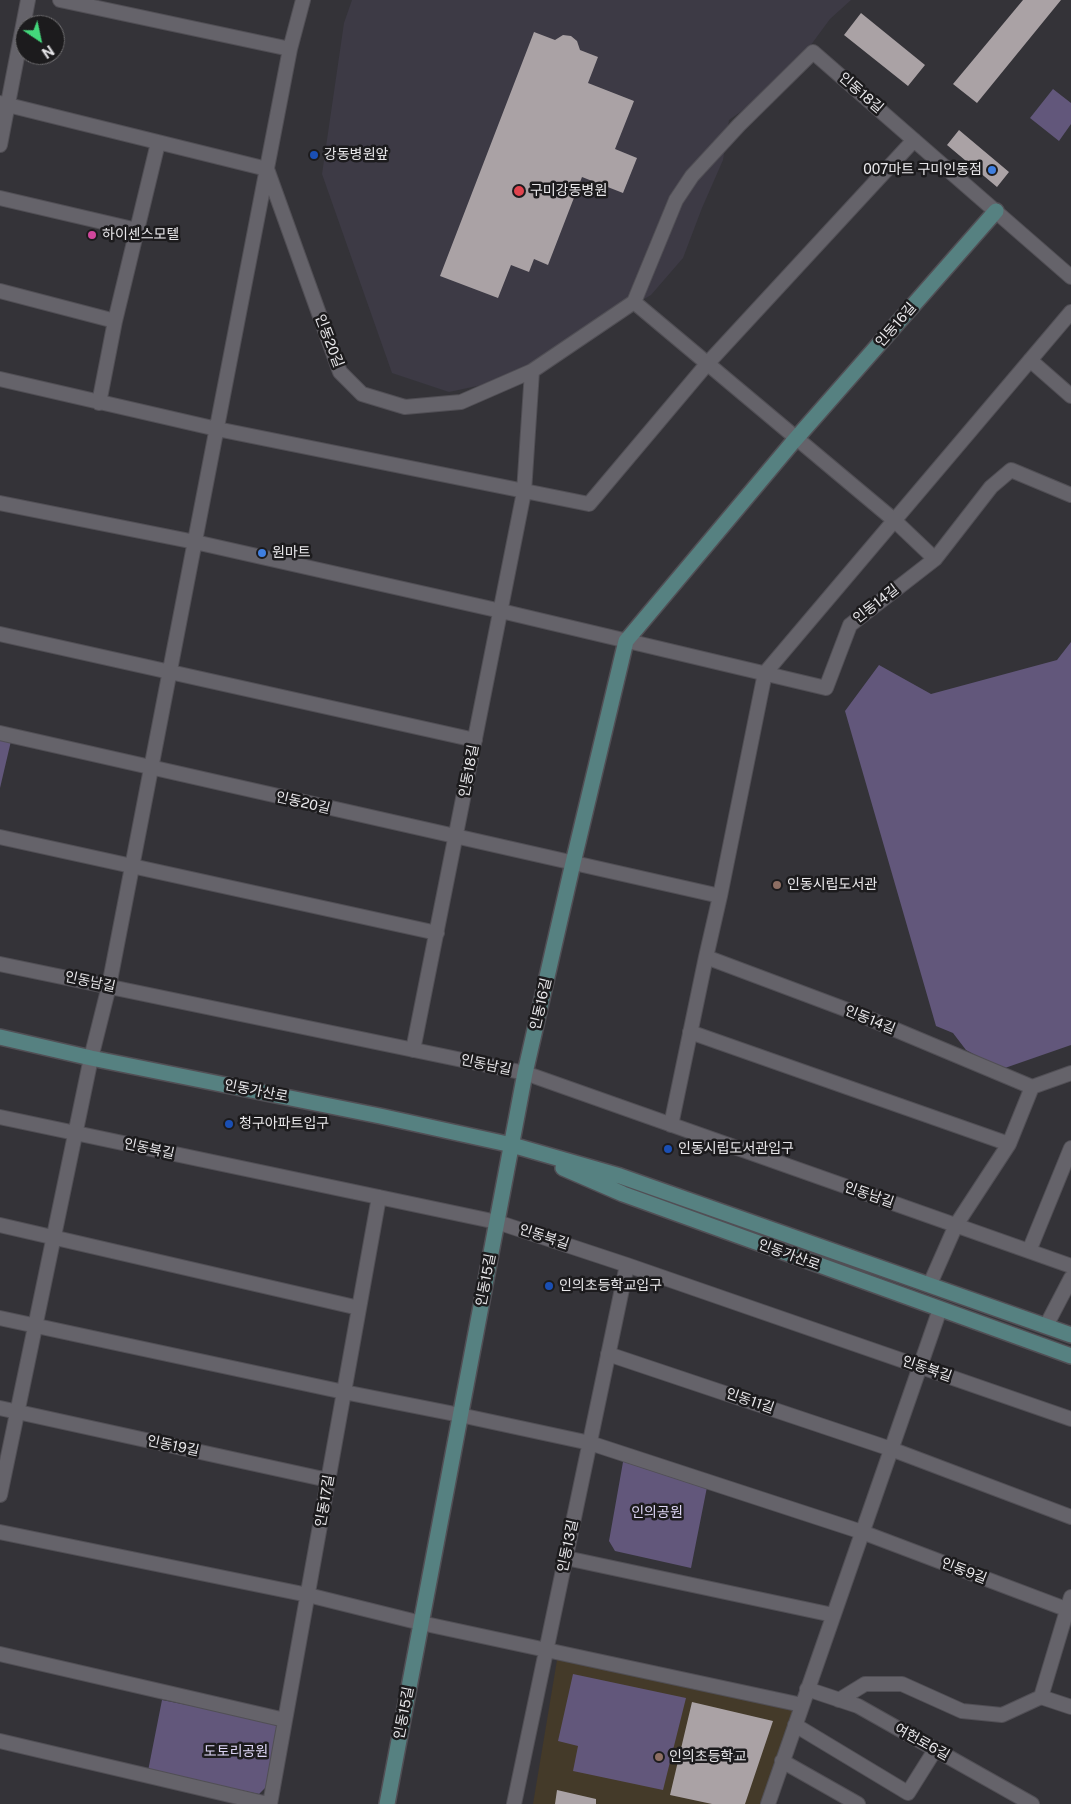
<!DOCTYPE html>
<meta charset="utf-8">
<style>
body{margin:0}
#map{position:relative;width:1071px;height:1804px;overflow:hidden;background:#343338;font-family:"Public Sans",sans-serif}
canvas{display:block}
.north{position:absolute;left:15px;top:15px;width:50px;height:50px;box-sizing:border-box;background:#1c1b1d;border:1px solid #6e6d6f;border-radius:50%;rotate:146deg;font-size:14px;font-weight:700;line-height:20px;text-align:center;color:#e8e7ea}
.north::after{content:'';display:block;margin:auto;width:18px;height:22px;background:#43d77b;clip-path:polygon(50% 0,100% 100%,50% 72%,0 100%)}
</style>
<div id="map">
<canvas width="1071" height="1804"></canvas>
<div class="north">N</div>
</div>
<script>
const c = document.querySelector('canvas').getContext('2d');
c.lineJoin = 'round';
function fillPath(path, color) { c.fillStyle = color; c.fill(path, 'evenodd'); }
const poly = rows => new Path2D(rows.map(r => 'M' + r).join(''));
function strokePath(path, color, width, dash) { c.strokeStyle = color; c.lineWidth = width; c.lineCap = dash ? 'butt' : 'round'; c.setLineDash(dash || []); c.stroke(path); }
function write(font, color, halo, rows, align = 'center') {
  c.font = font + ' "Public Sans","Noto Sans KR",sans-serif'; c.lineWidth = 5; c.setLineDash([]); c.textBaseline = 'middle'; c.strokeStyle = halo; c.fillStyle = color; for (const [text, x, y, turn = 0] of rows) {
    c.save(); c.translate(x, y); c.rotate((+turn || 0) * Math.PI / 180); c.textAlign = isNaN(turn) ? turn : align; if (halo) c.strokeText(text, 0, 0); c.fillText(text, 0, 0); c.restore();
  }
}
fillPath(poly([
 [352,0,851,0,830,19,802,57,763,96,729,120,723,160,702,208,683,258,651,295,505,380,449,392,392,373,322,174,344,23]
]), '#3d3a45');
fillPath(poly([
 [558,1654,795,1710,761,1804,533,1804]
]), '#443a29');
fillPath(poly([
 [1053,89,1071,103,1071,124,1059,141,1030,118],
 [1071,642,1071,1045,1002,1069,966,1050,953,1033,936,1026,845,711,879,665,931,694,1057,660],
 [0,738,11,741,0,788],
 [626,1453,708,1482,691,1568,615,1551,609,1541,623,1462],
 [573,1674,686,1698,663,1790,573,1771,578,1746,558,1741],
 [162,1700,268,1721,281,1729,269,1784,259,1794,148,1771]
]), '#62577b');
fillPath(poly([
 [1023,0,1061,0,977,103,953,84],
 [861,13,925,65,908,86,844,35],
 [534,32,555,40,563,35,571,36,577,41,580,50,598,57,588,83,634,101,615,149,637,158,623,193,582,177,548,265,534,259,529,272,511,265,498,298,440,276],
 [959,130,1009,172,997,187,947,145],
 [692,1702,773,1721,745,1804,712,1804,670,1795],
 [557,1790,596,1799,596,1804,555,1804]
]), '#aaa2a5');
const street = poly([
 [60,0,290,49],
 [0,103,267,169,340,372,362,394,405,407,461,402,532,371],
 [0,145,28,0],
 [0,198,137,230],
 [0,291,115,321],
 [634,302,894,520,935,559],
 [1030,360,1071,396],
 [0,379,217,429,589,504,707,364,914,140],
 [99,403,115,321,158,143],
 [0,503,195,542,501,611,826,688,850,625,935,559,991,487,1011,470,1071,495],
 [0,634,475,740],
 [0,733,720,896],
 [0,837,437,933],
 [706,957,858,1014,1032,1087],
 [0,964,525,1073,1071,1266],
 [690,1032,1009,1144],
 [413,1050,524,492,532,371,634,302,676,200,692,176,739,125,813,52,1071,277],
 [0,1117,497,1222,627,1265,1071,1419],
 [671,1125,706,957,720,896,765,673,1071,312],
 [0,1225,359,1308],
 [1029,1251,1071,1148],
 [930,1284,956,1225,1009,1144,1032,1087,1071,1073],
 [0,1318,344,1392,460,1415,590,1443,862,1532,1071,1611],
 [1046,1326,1071,1278],
 [608,1354,891,1449,1071,1517],
 [0,1408,328,1480],
 [0,1495,91,1058,109,986,290,49,303,0],
 [0,1532,308,1595,421,1623,802,1705],
 [566,1558,833,1615],
 [0,1654,285,1720],
 [807,1689,858,1706,1032,1804],
 [1041,1697,1071,1707],
 [839,1700,865,1684,902,1684,962,1711,1002,1715,1041,1697,1071,1597],
 [795,1725,908,1793,935,1750],
 [0,1741,268,1804],
 [782,1761,858,1804],
 [270,1804,379,1197],
 [514,1804,627,1265],
 [768,1804,940,1309]
]);
const secondary = poly([
 [0,1037,91,1058,380,1116,512,1145,620,1176,1071,1335],
 [563,1168,623,1194,1071,1356],
 [387,1804,525,1073,573,863,626,641,793,442,996,211]
]);
strokePath(street, '#514f55', 16);
strokePath(secondary, '#514f55', 18);
strokePath(street, '#65636a', 14);
strokePath(secondary, '#568181', 15);
for (const [x, y, r, color] of [
 [314,155,5,"#1a4fb4"],
 [992,170,5,"#3f7fe0"],
 [519,191,6,"#e0444e"],
 [92,235,5,"#d1479c"],
 [262,553,5,"#3f7fe0"],
 [777,885,5,"#8d6e63"],
 [229,1124,5,"#1a4fb4"],
 [668,1149,5,"#1a4fb4"],
 [549,1286,5,"#1a4fb4"],
 [659,1757,5,"#8d6e63"]
]) { const dot = new Path2D(); dot.arc(x, y, r, 0, 2 * Math.PI); c.fillStyle = color; c.fill(dot); strokePath(dot, '#1c1b1d', 2); }
write('14px', '#e8e7ea', '#1c1b1d', [
 ["인동18길",861,93,41],
 ["인동16길",896,325,-49],
 ["인동20길",329,341,69],
 ["인동14길",876,604,-38],
 ["인동18길",469,771,-79],
 ["인동20길",303,803,13],
 ["인동남길",90,982,12],
 ["인동16길",541,1004,-77],
 ["인동14길",870,1020,22],
 ["인동남길",486,1065,12],
 ["인동가산로",256,1091,11],
 ["인동북길",149,1149,12],
 ["인동남길",869,1195,19],
 ["인동북길",544,1237,18],
 ["인동가산로",789,1255,20],
 ["인동15길",486,1280,-79],
 ["인동북길",927,1369,19],
 ["인동11길",750,1401,19],
 ["인동19길",173,1446,12],
 ["인동17길",325,1501,-80],
 ["인동13길",568,1546,-78],
 ["인동9길",964,1571,21],
 ["인동15길",404,1713,-79],
 ["여헌로6길",922,1742,29]
]);
write('14px', '#e8e7ea', '#1c1b1d', [
 ["강동병원앞",324,155],
 ["007마트 구미인동점",982,170,"right"],
 ["구미강동병원",530,191],
 ["하이센스모텔",102,235],
 ["원마트",272,553],
 ["인동시립도서관",787,885],
 ["청구아파트입구",239,1124],
 ["인동시립도서관입구",678,1149],
 ["인의초등학교입구",559,1286],
 ["인의초등학교",669,1757]
], 'left');
write('14px', '#ded6f6', '#1c1b1d', [
 ["인의공원",657,1513],
 ["도토리공원",236,1752]
]);
</script>
